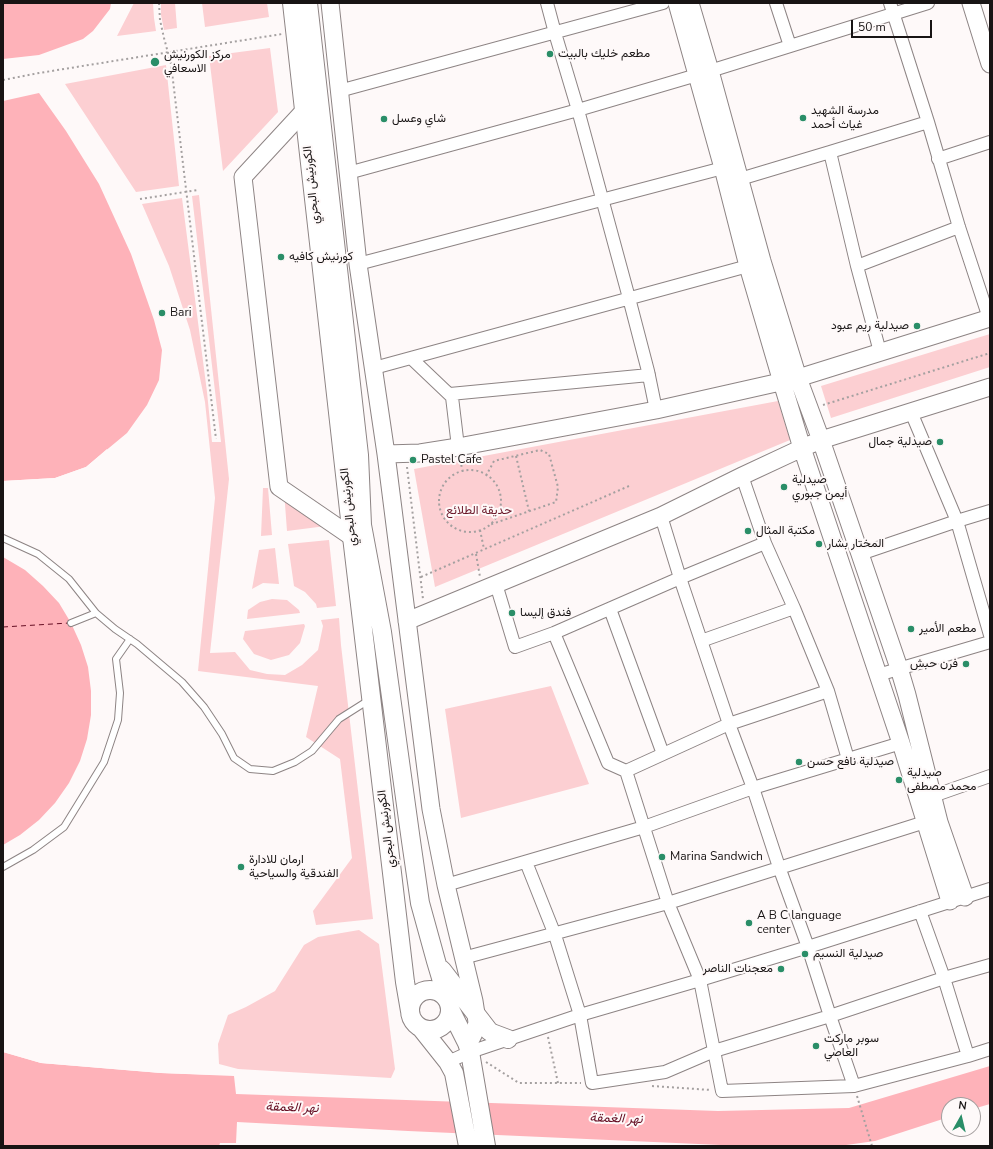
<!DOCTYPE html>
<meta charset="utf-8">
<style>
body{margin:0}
#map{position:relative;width:993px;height:1149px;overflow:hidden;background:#fef9f9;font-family:"Nunito Sans",sans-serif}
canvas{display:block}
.frame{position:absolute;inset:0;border:4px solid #181414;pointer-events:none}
.north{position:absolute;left:941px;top:1097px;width:40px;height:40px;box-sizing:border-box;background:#fef9f9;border:1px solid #a29d9d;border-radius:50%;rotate:8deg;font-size:11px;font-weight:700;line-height:16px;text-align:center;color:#181414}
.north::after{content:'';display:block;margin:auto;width:14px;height:18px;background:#2a8e68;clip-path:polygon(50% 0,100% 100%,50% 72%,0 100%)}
.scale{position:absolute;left:851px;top:20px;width:81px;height:18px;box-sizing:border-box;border:2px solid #181414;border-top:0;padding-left:5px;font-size:12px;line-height:14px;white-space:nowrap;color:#181414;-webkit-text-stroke:3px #fef9f9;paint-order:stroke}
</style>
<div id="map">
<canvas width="993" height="1149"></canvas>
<div class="frame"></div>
<div class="north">N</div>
<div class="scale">50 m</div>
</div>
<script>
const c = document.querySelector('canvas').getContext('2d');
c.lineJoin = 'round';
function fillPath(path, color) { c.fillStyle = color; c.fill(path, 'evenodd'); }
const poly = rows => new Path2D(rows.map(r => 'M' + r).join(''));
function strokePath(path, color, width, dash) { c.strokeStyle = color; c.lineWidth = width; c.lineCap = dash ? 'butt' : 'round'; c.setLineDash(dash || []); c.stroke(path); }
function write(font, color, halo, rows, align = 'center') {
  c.font = font + ' "Nunito Sans",Vazirmatn,sans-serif'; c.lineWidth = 4; c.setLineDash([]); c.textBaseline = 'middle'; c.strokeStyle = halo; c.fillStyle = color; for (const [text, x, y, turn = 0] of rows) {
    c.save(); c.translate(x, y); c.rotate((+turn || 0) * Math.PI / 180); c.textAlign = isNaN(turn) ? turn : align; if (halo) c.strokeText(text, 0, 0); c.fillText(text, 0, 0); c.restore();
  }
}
fillPath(poly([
 [134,3,153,3,154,18,156,31,117,36],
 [161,3,175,3,177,28,164,30,161,15],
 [202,3,267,3,269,17,205,27],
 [270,48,278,112,223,171,209,56],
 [166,65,179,186,136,192,65,84],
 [199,195,229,479,210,653,235,652,250,670,267,674,285,675,302,665,318,650,323,626,321,620,339,618,341,645,373,919,316,925,313,911,352,858,340,759,306,737,318,686,198,671,215,498,205,402,190,330,169,266,142,204,182,198,207,392,212,442,221,442,192,196],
 [990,334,990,367,831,418,821,386],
 [778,401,790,440,435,587,414,469],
 [263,488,268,488,272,535,261,536],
 [284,491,334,525,287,531],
 [329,540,336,606,317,608,316,604,305,592,294,586,288,544],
 [275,548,279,584,263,583,252,589,259,550],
 [272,599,287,600,299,610,300,613,247,619,248,610,260,602],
 [304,624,305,626,300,643,289,655,271,660,254,654,243,639,245,631],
 [551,686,589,784,461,818,445,709],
 [359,930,379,944,395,1069,391,1078,238,1069,219,1064,218,1044,228,1015,246,1007,275,991,304,945,318,937]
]), '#fccfd2');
fillPath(poly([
 [3,3,111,3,110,9,93,31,83,39,39,55,39,93,66,131,99,184,131,254,154,320,162,350,159,380,147,405,127,433,86,467,55,478,3,481],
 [3,557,25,570,43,586,59,603,71,623,81,645,88,667,91,691,91,715,87,739,80,761,69,783,55,803,39,820,20,835,3,845],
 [3,1052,41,1063,161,1073,234,1076,236,1094,718,1111,849,1108,990,1066,990,1104,973,1109,973,1105,949,1105,949,1117,875,1141,839,1146,743,1146,408,1131,237,1122,236,1143,220,1143,219,1146,3,1146]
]), '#feb2b9');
fillPath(poly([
 [39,55,39,93,3,101,3,59],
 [107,449,108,451,88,468,56,480,3,483,3,481,55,478,86,467],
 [3,1050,42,1061,161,1071,219,1073,219,1075,161,1073,41,1063,3,1052]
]), '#fef9f9');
strokePath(poly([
 [3,627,69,623]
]), '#650e23', 1, [5, 4]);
const lane = poly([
 [3,538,38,554,69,579,96,613,115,629,137,644,182,682,204,707,222,734,234,758,250,769,273,771,295,762,312,751,339,719,369,700],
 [71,623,96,613],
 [3,867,33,850,64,827,104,762,118,720,120,693,116,659,130,639]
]);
const street = poly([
 [547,3,555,33,578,110,629,298,648,371,656,410],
 [776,3,790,46],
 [890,3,928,122,959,227,989,318],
 [710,71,928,3],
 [339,91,663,3],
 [938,159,990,142],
 [348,173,578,110,697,75],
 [740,179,830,152],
 [358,264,723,168],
 [857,266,959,227],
 [880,352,857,266,830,152,928,122],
 [411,358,452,397,458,447],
 [374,368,748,266],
 [450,394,649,375],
 [911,412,957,521,990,635],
 [742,476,765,543,794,608,828,691,848,759],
 [661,516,680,578,729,724,753,788,779,867,808,947,830,1016,854,1086],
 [860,554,957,521,990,511],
 [496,584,515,647,554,633,680,578,765,543],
 [610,609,663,754],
 [554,633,608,763,626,771,729,724,828,691],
 [701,641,794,608],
 [878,675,990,642],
 [626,771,668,903,700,980,722,1091,854,1086,968,1056,990,1049],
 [933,796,990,776],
 [526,862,555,935,580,1015,592,1083,665,1072,714,1051,830,1016,944,978,990,965],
 [446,885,644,827,753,788,901,743],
 [920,911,944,978,968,1056],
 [463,958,668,903,925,822],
 [448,1062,470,1052,580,1015,700,980,808,947,990,889]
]);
const secondary = poly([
 [330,3,358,264,386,454,431,809,446,885,474,1001,476,1014,477,1023,474,1033,471,1039,467,1043],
 [677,3,723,168,748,266,782,382,802,448,901,743,950,901],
 [690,3,710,71,762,261,798,378,821,440,899,668,907,695,939,822,965,897],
 [971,3,990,64],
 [304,111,243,177,279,487,352,537],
 [386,454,420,453,458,447,656,410,798,378,990,318],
 [407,621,661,516,742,476,802,448,821,440,990,387]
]);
const primary = poly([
 [292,3,352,537,405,982,410,1011],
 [308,3,359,455,362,525,382,632,411,841,420,903,436,961,447,998],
 [442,970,489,1031,492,1033,508,1039],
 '410 1010a20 20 0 1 1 40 0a20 20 0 1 1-40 0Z',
 [451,1011,467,1043,470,1052,486,1146],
 [421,1028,448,1062,454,1073,468,1146]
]);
strokePath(lane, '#8d8484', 8);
strokePath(street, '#8d8484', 14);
strokePath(secondary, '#8d8484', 19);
strokePath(primary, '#8d8484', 20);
strokePath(poly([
 [159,3,160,20,164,38,171,64,216,439],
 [3,80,39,73,282,34],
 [140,199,198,190],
 [823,405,990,353],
 [516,456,529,511],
 [460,460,463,472],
 [407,467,423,599],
 '439 501a31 31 0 1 1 62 0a31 31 0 1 1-62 0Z',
 [486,476,494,461,540,450,549,454,558,487,556,502,489,525],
 [480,530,484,549],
 [476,554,480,577],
 [421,577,629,486],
 [548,1037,558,1083],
 [486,1062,519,1083,581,1083],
 [652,1086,711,1090],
 [857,1096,872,1146]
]), '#a4a0a0', 2, [2, 3]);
strokePath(lane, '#fff', 6);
strokePath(street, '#fff', 12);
strokePath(secondary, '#fff', 17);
strokePath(primary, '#fff', 18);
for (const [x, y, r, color] of [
 [550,54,4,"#2a8e68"],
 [155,62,5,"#2a8e68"],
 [803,118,4,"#2a8e68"],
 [384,119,4,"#2a8e68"],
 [281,257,4,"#2a8e68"],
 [162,313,4,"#2a8e68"],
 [917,326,4,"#2a8e68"],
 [940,442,4,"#2a8e68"],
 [413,460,4,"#2a8e68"],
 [784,487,4,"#2a8e68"],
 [748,531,4,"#2a8e68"],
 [819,544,4,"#2a8e68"],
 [512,613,4,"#2a8e68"],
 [911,629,4,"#2a8e68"],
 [966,664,4,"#2a8e68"],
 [799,762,4,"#2a8e68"],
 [899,780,4,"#2a8e68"],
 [662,857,4,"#2a8e68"],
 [241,867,4,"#2a8e68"],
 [749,923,4,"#2a8e68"],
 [805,954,4,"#2a8e68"],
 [781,969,4,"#2a8e68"],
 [816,1046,4,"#2a8e68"]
]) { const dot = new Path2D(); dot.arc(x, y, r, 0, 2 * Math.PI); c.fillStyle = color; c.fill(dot); strokePath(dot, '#fef9f9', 1.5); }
write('12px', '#181414', '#fef9f9', [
 ["مطعم خليك بالبيت",558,54],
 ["مركز الكورنيش",164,55],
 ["الاسعافي",164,69],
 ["مدرسة الشهيد",811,111],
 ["غياث أحمد",811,125],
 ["شاي وعسل",392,119],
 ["كورنيش كافيه",289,257],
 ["Bari",170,313],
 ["صيدلية ريم عبود",909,326,"right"],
 ["صيدلية جمال",932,442,"right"],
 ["Pastel Cafe",421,460],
 ["صيدلية",792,480],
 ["أيمن جبوري",792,494],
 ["مكتبة المثال",756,531],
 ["المختار بشار",827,544],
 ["فندق إليسا",520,613],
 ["مطعم الأمير",919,629],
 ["فرن حبش",958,664,"right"],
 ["صيدلية نافع حسن",807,762],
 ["صيدلية",907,773],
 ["محمد مصطفى",907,787],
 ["Marina Sandwich",670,857],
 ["ارمان للادارة",249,860],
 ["الفندقية والسياحية",249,874],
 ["A B C language",757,916],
 ["center",757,930],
 ["صيدلية النسيم",813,954],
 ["معجنات الناصر",773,969,"right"],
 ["سوبر ماركت",824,1039],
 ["العاصي",824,1053]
], 'left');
write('12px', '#181414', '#fef9f9', [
 ["الكورنيش البحري",312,185,-96],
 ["الكورنيش البحري",349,507,-96],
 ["الكورنيش البحري",387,829,-97]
]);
write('12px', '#6a1527', '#fef9f9', [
 ["حديقة الطلائع",479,511]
]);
write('italic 13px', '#650e23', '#fef9f9', [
 ["نهر الغمقة",292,1108,2],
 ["نهر الغمقة",616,1119,2]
]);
</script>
